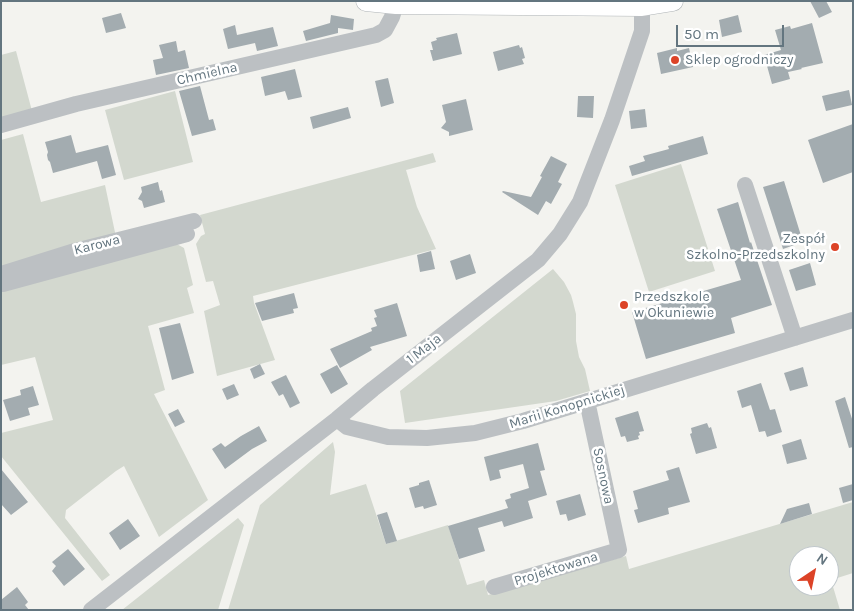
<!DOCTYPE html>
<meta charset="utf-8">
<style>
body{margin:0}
#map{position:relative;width:854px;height:611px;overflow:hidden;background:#f3f3ef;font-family:Karla,sans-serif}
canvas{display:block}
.frame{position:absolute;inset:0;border:2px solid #63757f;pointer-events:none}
.north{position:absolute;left:789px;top:546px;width:50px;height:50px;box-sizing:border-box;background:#fff;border:1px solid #c1c8cc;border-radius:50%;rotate:34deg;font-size:14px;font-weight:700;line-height:20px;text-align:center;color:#63757f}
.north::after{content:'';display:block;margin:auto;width:18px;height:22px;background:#dc4327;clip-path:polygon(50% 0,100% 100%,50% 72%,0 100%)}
.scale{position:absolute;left:676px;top:25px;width:108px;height:22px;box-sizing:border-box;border:2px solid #63757f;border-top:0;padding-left:6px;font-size:15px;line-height:18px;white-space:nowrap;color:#63757f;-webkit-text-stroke:4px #fff;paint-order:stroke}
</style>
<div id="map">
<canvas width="854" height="611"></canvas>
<div class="frame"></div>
<div class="north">N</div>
<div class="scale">50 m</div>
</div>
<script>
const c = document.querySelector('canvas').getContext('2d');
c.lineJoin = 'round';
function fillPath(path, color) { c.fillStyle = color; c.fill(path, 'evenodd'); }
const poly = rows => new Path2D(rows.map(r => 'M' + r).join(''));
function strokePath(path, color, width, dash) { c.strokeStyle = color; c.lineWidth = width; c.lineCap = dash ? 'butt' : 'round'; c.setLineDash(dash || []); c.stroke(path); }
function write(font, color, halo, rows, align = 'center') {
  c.font = font + ' Karla,sans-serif'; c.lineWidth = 5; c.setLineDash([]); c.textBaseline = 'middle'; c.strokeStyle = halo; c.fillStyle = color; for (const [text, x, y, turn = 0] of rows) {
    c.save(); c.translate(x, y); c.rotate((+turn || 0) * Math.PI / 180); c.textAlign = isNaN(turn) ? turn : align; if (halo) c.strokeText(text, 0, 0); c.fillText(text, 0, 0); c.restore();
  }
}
fillPath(poly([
 [16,51,32,111,1,119,1,55],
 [175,91,193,162,124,180,105,110],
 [23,134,41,202,105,185,116,237,1,268,1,140],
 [433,153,436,162,406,170,417,207,436,249,253,296,254,303,275,360,217,376,204,311,220,305,213,281,206,282,196,244,201,236,205,234,200,215],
 [681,164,715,271,649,292,615,185],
 [175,243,184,248,193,285,187,288,194,313,148,326,165,390,154,394,208,500,159,537,124,466,116,471,66,510,65,518,110,575,102,581,1,456,1,433,53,420,35,357,1,365,1,290],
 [553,269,564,282,571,295,573,302,576,314,576,341,579,357,585,369,590,391,556,401,405,423,400,391],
 [333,442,335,452,330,495,366,484,386,544,448,525,467,585,484,580,488,595,626,556,629,569,853,502,853,573,831,580,840,610,228,610,260,505],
 [799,556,829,556,829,586,799,586],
 [238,518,244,525,218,610,122,610]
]), '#d3d8cf');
fillPath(poly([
 [810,1,826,1,832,12,819,18],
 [121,13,126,28,106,33,102,18],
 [331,15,354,19,353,30,338,28,338,33,306,41,303,31,330,23],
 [738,15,742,32,722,37,719,20],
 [812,23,823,63,801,68,802,69,788,72,790,79,772,84,764,55,781,50,775,30,790,26,791,29],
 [235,25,237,35,273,27,278,46,257,51,255,43,228,49,223,29],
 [457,33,462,54,433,61,430,50,433,50,431,42,437,40,436,38],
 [176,41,178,52,185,50,189,68,156,75,153,60,163,58,159,45],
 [519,45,520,48,522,47,525,58,522,59,524,64,498,71,493,52],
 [677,48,677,51,689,48,693,67,661,74,657,53],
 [295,69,302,97,288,100,285,91,265,96,261,77],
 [388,78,394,103,381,107,375,81],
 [200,86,209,120,213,119,216,130,192,136,179,91],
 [849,90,852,105,826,111,822,96],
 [578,96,594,96,593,118,577,117],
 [466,99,473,130,449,136,449,132,441,128,446,122,442,105],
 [348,107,351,118,313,129,310,117],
 [645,109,647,127,631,129,629,111],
 [853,124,853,172,823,183,808,140],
 [71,135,76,153,108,145,116,175,102,179,97,161,53,173,50,162,48,160,47,155,48,152,45,142],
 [703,136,708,154,632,176,629,166,645,161,643,156,669,149,668,146],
 [551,156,567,164,558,182,562,184,551,204,546,201,538,215,502,192,503,191,531,197,542,177,540,176],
 [784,181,803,242,783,249,763,187],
 [158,182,160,191,162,190,165,202,144,208,142,201,138,199,142,192,141,187],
 [738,202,750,243,751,242,772,305,731,318,735,333,646,359,632,312,741,280,717,209],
 [431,251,435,269,420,272,417,255],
 [470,254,476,273,456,280,450,261],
 [810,263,816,285,796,291,789,270],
 [294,293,298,308,293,309,294,313,262,321,255,303],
 [397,303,407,336,370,347,372,350,340,368,330,349,372,331,371,328,377,326,374,318,377,317,374,310],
 [180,323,194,373,172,380,159,328],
 [260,364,265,374,254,379,250,369],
 [337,365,348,384,331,394,320,374],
 [803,367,808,386,790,391,784,373],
 [286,375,300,403,290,408,283,394,279,396,271,382],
 [761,383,770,410,775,409,782,432,767,437,765,431,759,432,751,405,742,408,737,391],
 [234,384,239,395,227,400,222,389],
 [33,386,39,405,28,408,30,415,10,421,3,400,21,395,20,390],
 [845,397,853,422,853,447,849,448,835,401],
 [178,409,185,422,175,427,168,414],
 [638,411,644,431,639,432,640,435,638,436,639,439,627,442,625,436,621,437,615,418],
 [707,423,709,428,711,427,717,448,696,454,690,434,692,433,691,428],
 [259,426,267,441,252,449,225,469,212,449,221,443,225,447,241,436],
 [801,439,807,459,787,464,782,445],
 [538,443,545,470,540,471,547,495,528,501,533,518,504,527,502,521,478,528,485,551,459,559,448,526,508,508,505,500,511,498,510,494,529,488,523,464,499,470,501,478,490,481,484,457],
 [679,467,690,502,668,508,669,514,638,523,634,510,638,509,633,491,669,480,666,471],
 [1,469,28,502,11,515,1,504],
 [429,480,437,505,424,509,423,506,415,508,409,488,419,485,419,483],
 [853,484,853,500,843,503,839,488],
 [580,494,586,515,568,521,566,514,560,515,556,501],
 [809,503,812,514,780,524,787,509],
 [387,512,397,541,386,544,377,515],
 [128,519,140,536,120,550,109,533],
 [68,549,85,569,64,586,52,571,56,566,52,562],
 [17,587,28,602,25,605,29,610,1,610,1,600]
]), '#a3acb0');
const major = poly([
 [366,1,396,4,642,6,673,1]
]);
strokePath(major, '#afb4b7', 21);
strokePath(poly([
 [1,125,76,104,376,35,385,30,392,17,396,4],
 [745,185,795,338],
 [1,274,75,251,194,221],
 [3,284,187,234],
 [337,419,347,427,388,437,427,438,475,433,523,421,853,320],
 [494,587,619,550,587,401],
 [91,610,337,419,373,389,538,260,560,234,580,202,612,120,642,31,642,6]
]), '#bcc0c3', 16);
strokePath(major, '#fff', 20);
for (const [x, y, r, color] of [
 [675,60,5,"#dc4327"],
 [835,247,5,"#dc4327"],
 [624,305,5,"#dc4327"]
]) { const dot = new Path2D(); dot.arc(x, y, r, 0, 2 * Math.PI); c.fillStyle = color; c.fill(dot); strokePath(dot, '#fff', 2); }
write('14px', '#63757f', '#fff', [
 ["Sklep ogrodniczy",685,60],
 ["Zespół",825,239,"right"],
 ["Szkolno-Przedszkolny",825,255,"right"],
 ["Przedszkole",634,297],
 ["w Okuniewie",634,313]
], 'left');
write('14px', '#63757f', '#fff', [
 ["Chmielna",207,74,-13],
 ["Karowa",97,245,-14],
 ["1 Maja",424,349,-38],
 ["Marii Konopnickiej",567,407,-17],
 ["Sosnowa",603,476,78],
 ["Projektowana",556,569,-17]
]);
</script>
